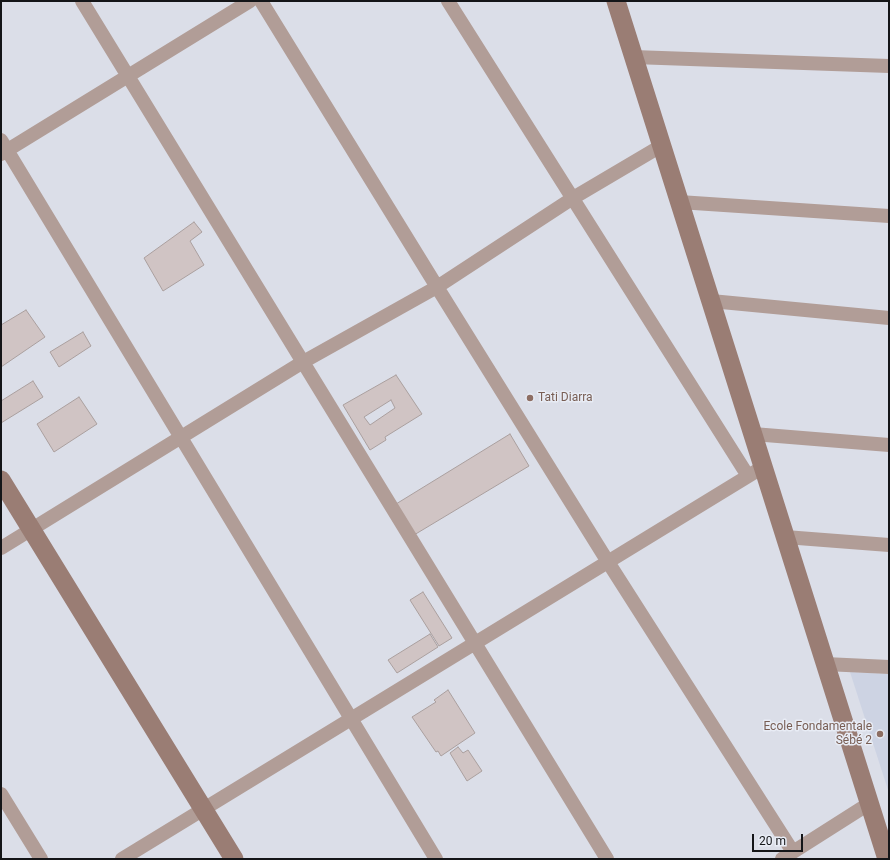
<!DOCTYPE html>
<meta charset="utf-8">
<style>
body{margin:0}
#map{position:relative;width:890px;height:860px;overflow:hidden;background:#dbdee8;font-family:Roboto,sans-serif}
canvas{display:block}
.frame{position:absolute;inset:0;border:2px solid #141518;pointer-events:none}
.scale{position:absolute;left:752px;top:834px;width:51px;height:18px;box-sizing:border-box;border:2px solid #141518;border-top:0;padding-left:5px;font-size:12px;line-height:14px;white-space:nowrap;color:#141518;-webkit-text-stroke:3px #e8ecf5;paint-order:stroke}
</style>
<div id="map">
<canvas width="890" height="860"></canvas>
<div class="frame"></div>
<div class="scale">20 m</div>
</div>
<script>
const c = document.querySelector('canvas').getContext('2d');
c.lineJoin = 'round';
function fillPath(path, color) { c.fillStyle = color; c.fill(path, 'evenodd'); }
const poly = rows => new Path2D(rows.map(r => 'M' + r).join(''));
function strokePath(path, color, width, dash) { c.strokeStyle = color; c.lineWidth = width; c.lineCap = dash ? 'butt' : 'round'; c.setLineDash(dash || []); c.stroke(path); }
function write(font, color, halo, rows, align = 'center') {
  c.font = font + ' Roboto,sans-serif'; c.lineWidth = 3; c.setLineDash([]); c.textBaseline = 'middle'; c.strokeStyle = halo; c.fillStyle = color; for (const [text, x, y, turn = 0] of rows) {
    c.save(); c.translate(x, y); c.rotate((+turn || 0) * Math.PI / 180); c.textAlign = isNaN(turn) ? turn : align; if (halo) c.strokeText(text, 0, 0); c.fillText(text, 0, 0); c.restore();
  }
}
fillPath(poly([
 [850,672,889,674,889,793]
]), '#cdd3e3');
const building = poly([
 [194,222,202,232,190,241,204,265,163,291,144,258,194,222],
 [26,310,45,337,1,367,1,325,26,310],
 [83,332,91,346,59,367,50,352,83,332],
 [396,375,422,414,385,437,386,440,370,450,343,405,396,375],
 [391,400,395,408,370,425,364,417,391,400],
 [33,381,43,397,1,423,1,401,33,381],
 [79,397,97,424,54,452,37,424,79,397],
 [510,434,529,466,414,535,396,504,510,434],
 [423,592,452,638,439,646,410,600,423,592],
 [430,634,438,647,397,673,388,660,430,634],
 [448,690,475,733,441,756,438,751,436,752,412,717,436,702,434,700,448,690],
 [458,747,463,753,468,750,482,771,467,781,450,753,458,747]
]);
fillPath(building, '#d0c4c4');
strokePath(building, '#aa9f9e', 1);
strokePath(poly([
 [82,1,607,859],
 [261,1,437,287,608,562,793,852],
 [448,1,748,476],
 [633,57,889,66],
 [1,140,436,859],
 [1,154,250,1],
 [679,202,889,216],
 [711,301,889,318],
 [753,434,889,445],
 [785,537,889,545],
 [1,548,303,362,437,287,573,198,661,146],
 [825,664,889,667],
 [1,794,41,859],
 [122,859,763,467],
 [782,859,870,803]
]), '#b19d97', 14);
strokePath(poly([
 [616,1,887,859],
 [1,480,234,859]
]), '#9a7d74', 19);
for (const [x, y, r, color] of [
 [530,398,4,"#8d6e63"],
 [880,734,4,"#8d6e63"]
]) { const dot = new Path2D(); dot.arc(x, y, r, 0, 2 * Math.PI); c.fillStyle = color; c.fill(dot); strokePath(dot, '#e8ecf5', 1.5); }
write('12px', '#785e54', '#e8ecf5', [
 ["Tati Diarra",538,398],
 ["Ecole Fondamentale",872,727,"right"],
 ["Sébé 2",872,741,"right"]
], 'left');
</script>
